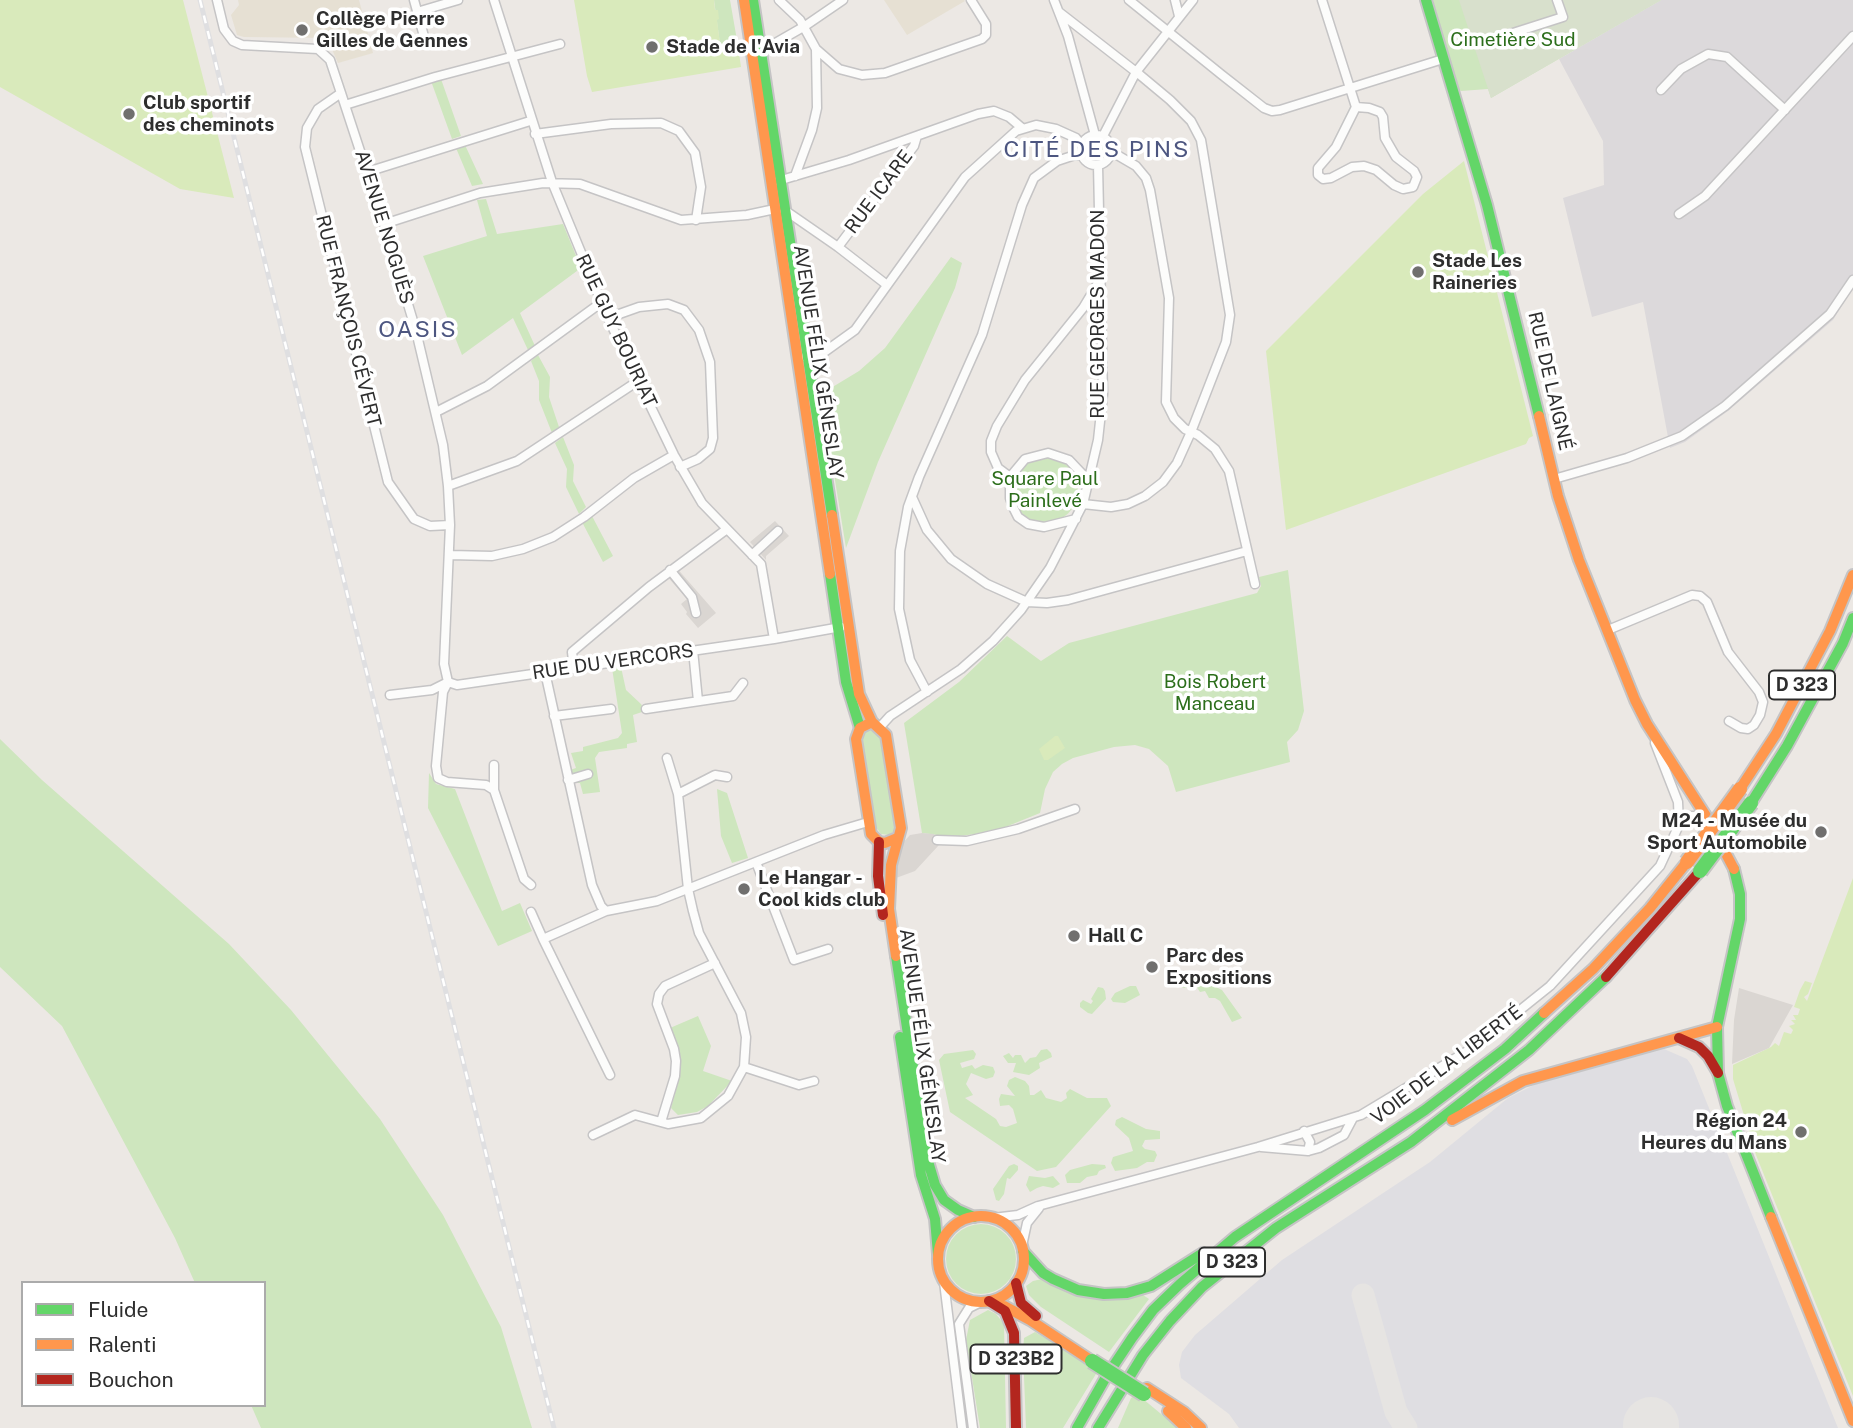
<!DOCTYPE html>
<meta charset="utf-8">
<style>
body{margin:0}
#map{position:relative;width:1853px;height:1428px;overflow:hidden;background:#ece8e4;font-family:"Public Sans",sans-serif}
canvas{display:block}
.legend{position:absolute;left:21px;top:1281px;width:245px;height:126px;box-sizing:border-box;background:#fff;border:2px solid #ababab;margin:0;padding:9px 12px;list-style:none;font-size:21px;color:#2e2e2e}
.legend li{display:flex;align-items:center;gap:14px;height:35px}
.legend b{width:35px;border:2px solid #ababab}
</style>
<div id="map">
<canvas width="1853" height="1428"></canvas>
<ul class="legend">
<li><b style="height:9px;background:#63d668"></b>Fluide</li>
<li><b style="height:9px;background:#ff974d"></b>Ralenti</li>
<li><b style="height:9px;background:#b3261e"></b>Bouchon</li>
</ul>
</div>
<script>
const c = document.querySelector('canvas').getContext('2d');
c.lineJoin = 'round';
function fillPath(path, color) { c.fillStyle = color; c.fill(path, 'evenodd'); }
const poly = rows => new Path2D(rows.map(r => 'M' + r).join(''));
function strokePath(path, color, width, dash) { c.strokeStyle = color; c.lineWidth = width; c.lineCap = dash ? 'butt' : 'round'; c.setLineDash(dash || []); c.stroke(path); }
function write(font, color, halo, rows, align = 'center') {
  c.font = font + ' "Public Sans",sans-serif'; c.lineWidth = 7; c.setLineDash([]); c.textBaseline = 'middle'; c.strokeStyle = halo; c.fillStyle = color; for (const [text, x, y, turn = 0] of rows) {
    c.save(); c.translate(x, y); c.rotate((+turn || 0) * Math.PI / 180); c.textAlign = isNaN(turn) ? turn : align; if (halo) c.strokeText(text, 0, 0); c.fillText(text, 0, 0); c.restore();
  }
}
fillPath(poly([
 [1661,0,1853,0,1853,288,1833,320,1728,411,1685,442,1670,448,1643,302,1592,317,1563,198,1604,185,1603,141,1559,59]
]), '#dcd9db');
fillPath(poly([
 [238,0,359,0,373,53,338,63,327,38,244,37,237,35,231,15,239,5],
 [884,0,964,0,965,1,907,35]
]), '#e6e0d3');
fillPath(poly([
 [1664,1049,1687,1059,1692,1066,1838,1428,1239,1428,1229,1414,1181,1378,1179,1365,1182,1352,1195,1335,1282,1260,1430,1162,1508,1098,1536,1084]
]), '#dfdee2');
fillPath(poly([
 [714,0,730,0,738,46,723,47,720,44],
 [1433,0,1661,0,1491,98,1488,89,1461,91,1458,89],
 [441,79,461,136,452,139,431,81],
 '1086 150a10 10 0 1 1 20 0a10 10 0 1 1-20 0Z',
 [465,145,483,184,472,186,456,148],
 [486,199,497,234,563,224,581,268,520,313,535,346,528,350,513,318,462,355,423,256,487,236,477,200],
 [951,257,962,263,955,288,878,462,846,548,821,394,859,371,885,348],
 [538,355,550,377,549,397,559,427,552,433,539,400,539,381,531,361],
 [563,437,574,465,573,481,586,507,579,514,566,487,567,469,555,443],
 '1012 490a33 33 0 1 1 66 0a33 33 0 1 1-66 0Z',
 [592,516,613,556,603,562,582,522],
 [1288,570,1304,711,1298,730,1287,742,1290,762,1176,792,1168,766,1149,749,1135,745,1114,747,1073,758,1062,764,1053,772,1045,789,1040,813,1003,828,975,834,952,837,922,833,904,723,959,682,1007,636,1041,661,1069,643,1257,593,1261,586,1259,577],
 [621,667,626,690,641,704,645,711,633,715,637,742,627,744,627,748,599,752,595,758,600,792,583,794,580,783,574,783,570,770,576,768,571,753,583,751,583,747,618,738,622,733,612,668],
 [870,728,881,737,897,825,894,831,889,835,881,834,876,827,860,736,863,732],
 [0,739,42,780,229,944,291,1010,380,1119,443,1215,501,1327,532,1428,261,1428,251,1405,264,1405,264,1283,195,1283,175,1238,62,1026,0,967],
 [429,773,436,784,455,789,502,911,520,903,532,931,498,946,428,808],
 [717,789,727,793,748,858,732,863,721,836],
 [1178,974,1194,976,1222,990,1242,1018,1232,1022,1220,1001,1215,998,1209,998,1205,991,1200,992,1196,986,1185,988,1172,985,1170,981,1173,977],
 [1130,986,1136,986,1140,995,1125,1003,1113,1002,1111,999,1115,993],
 [1098,987,1103,988,1105,991,1106,999,1092,1014,1088,1013,1080,1007,1080,1003,1083,1000,1091,1004,1093,1001,1091,999],
 [698,1016,711,1046,703,1071,732,1081,708,1106,697,1112,678,1115,671,1108,679,1078,680,1060,670,1028],
 [1047,1049,1051,1053,1052,1057,1039,1063,1040,1068,1029,1075,1013,1072,1016,1063,1008,1063,1003,1056,1009,1053,1013,1058,1015,1055,1021,1055,1025,1063,1030,1058,1036,1057,1041,1050],
 [973,1050,976,1054,974,1059,960,1063,962,1068,972,1065,975,1069,983,1065,993,1067,995,1072,993,1077,986,1079,971,1073,966,1084,973,1095,965,1098,996,1119,1000,1126,1006,1127,1017,1123,1013,1109,1009,1105,1000,1106,999,1099,1001,1094,1015,1096,1007,1086,1009,1080,1015,1077,1025,1081,1029,1086,1030,1095,1034,1095,1041,1090,1046,1098,1061,1102,1067,1098,1066,1093,1070,1089,1087,1098,1107,1098,1111,1106,1056,1167,1037,1171,950,1112,939,1060,944,1054],
 [1122,1117,1146,1129,1160,1131,1160,1139,1145,1140,1142,1146,1145,1149,1155,1151,1157,1155,1154,1162,1147,1162,1137,1168,1115,1171,1111,1163,1113,1157,1133,1151,1129,1138,1115,1125,1116,1120],
 [1014,1164,1018,1166,1018,1170,1010,1179,1007,1178,1004,1194,999,1201,996,1200,993,1189,1009,1166],
 [1092,1164,1105,1165,1106,1168,1099,1171,1097,1175,1087,1177,1080,1183,1067,1183,1065,1175,1070,1170],
 [1029,1176,1045,1178,1053,1176,1060,1184,1053,1188,1043,1186,1037,1188,1030,1192,1026,1185],
 '946 1259a35 35 0 1 1 70 0a35 35 0 1 1-70 0Z',
 [1042,1279,1143,1295,1149,1299,1109,1352,1041,1307,1029,1295,1026,1286,1033,1281],
 [988,1310,996,1314,1004,1324,1006,1428,980,1428,966,1340,970,1320],
 [1035,1332,1099,1369,1063,1428,1026,1428,1023,1351,1024,1338],
 [1137,1394,1178,1428,1118,1428,1131,1398]
]), '#cee6be');
fillPath(poly([
 [1459,0,1661,0,1491,98]
]), '#d8e0cc');
fillPath(poly([
 [0,0,183,0,234,198,180,189,0,87],
 [574,0,714,0,715,10,718,10,719,19,717,20,720,44,723,47,738,46,741,67,592,92,587,76],
 [1464,161,1533,436,1529,438,1526,444,1286,530,1266,351,1423,194],
 [1055,736,1058,736,1065,748,1048,760,1044,760,1039,749],
 [1853,878,1853,1396,1756,1155,1733,1079,1733,1065,1771,1047,1775,1043,1779,1046,1784,1032,1791,1034,1793,1030,1789,1026,1795,1024,1791,1020,1796,1020,1793,1015,1798,1015,1800,1009,1794,1007,1800,990,1805,981,1812,983,1808,994,1804,997,1807,1001]
]), '#d9eabb');
fillPath(poly([
 [775,521,789,536,766,556,766,560,750,542],
 [675,566,716,613,698,628,686,614,687,612,681,604,687,599,665,574],
 [922,833,934,834,939,845,915,871,896,878,900,846,910,835],
 [1739,988,1793,1005,1769,1048,1732,1064,1734,1020]
]), '#dad6d2');
strokePath(poly([
 [1363,1295,1396,1412,1406,1428]
]), '#e6e4e2', 23);
strokePath(poly([
 [1651,1425,1651,1428]
]), '#e6e4e2', 56);
const street = poly([
 [217,0,224,29,233,41,242,45,318,49,330,60,341,93,384,224,416,331,443,445,448,486,450,525,444,664,448,682],
 [414,0,425,40],
 [494,0,552,182,608,318,674,455,702,503,761,564,774,639],
 [779,0,800,20,816,49,817,108,812,130,795,176],
 [1054,0,1068,36,1095,135],
 [1129,0,1222,75,1264,108,1272,111,1280,110,1443,59],
 [1175,0,1179,16],
 [1322,0,1356,107,1336,147,1318,168,1318,175,1323,179,1331,178,1352,167,1364,166,1376,170,1394,185,1403,189,1413,187,1417,177,1414,171,1396,157,1385,138,1383,117,1380,112,1369,108,1356,107],
 [417,12,458,0],
 [1059,12,1140,75,1170,100,1191,121,1201,140,1230,315,1226,342,1191,432,1177,463,1163,482,1145,496,1128,504,1111,507,1083,504],
 [1488,41,1563,17,1557,0],
 [816,49,839,69,862,75,885,73,982,39,986,35,986,24,971,0],
 [758,53,805,26,843,0],
 [1661,90,1681,69,1708,54,1727,57,1785,110],
 [341,93,318,109,307,128,305,147,388,482,414,519,430,526,450,525],
 [345,105,435,77,560,44],
 [535,134,611,124,661,123,679,131,695,153,701,187,696,220],
 '1081 150a15 15 0 1 1 30 0a15 15 0 1 1-30 0Z',
 [1103,136,1136,72,1193,0],
 [1112,152,1136,166,1146,178,1150,190,1169,298,1166,402,1174,418,1185,429,1198,435,1215,449,1229,471,1255,584],
 [367,172,530,121],
 [778,181,849,160,978,114,994,111,1009,117,1022,128],
 [1679,214,1705,196,1853,36],
 [384,224,480,193,543,183,580,184,681,220,747,215,775,209,786,211,838,247,887,285],
 [838,247,914,146,917,136],
 [608,318,639,307,668,304,684,310,699,330,710,362,713,438,710,449,698,459,680,467],
 [804,357,823,353,855,330,965,177,1016,131,1036,125,1056,129,1076,138,1082,145],
 [436,412,487,386,602,302],
 [1010,477,998,468,991,452,991,441,997,426,1025,380,1083,308,1101,278],
 [1554,479,1627,458,1682,436,1725,406,1830,314,1853,280],
 [448,486,517,461,638,381],
 [912,497,927,530,951,559,987,584,1027,602,1047,603,1068,600,1247,551],
 [1076,519,1044,527,1028,524,1018,517,1013,507,1010,498,1010,477,1025,459,1048,453,1069,460,1088,480],
 [450,555,492,556,523,549,553,537,584,517,634,478,674,455],
 [752,555,778,531],
 [670,570,692,597,696,613],
 [1608,630,1692,595,1700,596,1707,602,1728,652,1759,692,1763,702,1760,715,1754,725,1748,729,1741,728,1729,721],
 [693,650,698,701],
 [574,669,572,652,649,587,727,529],
 [545,672,592,885,601,906,606,911],
 [448,682,443,692,436,766,438,778,447,782,486,785,494,790,524,879,531,885],
 [927,692,910,660,899,609,900,551,908,507,919,477,982,335,1022,205,1034,178,1057,161,1075,155,1083,156],
 [390,695,432,690,448,682,457,685,774,639,841,627],
 [646,709,733,696,743,683],
 [554,716,611,709],
 [880,727,890,716,961,669,993,641,1021,610,1050,568,1083,504,1098,440,1103,394,1098,165],
 [667,758,678,794],
 [494,765,494,790],
 [568,780,588,774],
 [1679,825,1690,816,1706,816],
 [937,840,967,841,1018,829,1075,809],
 [756,862,794,960,828,949],
 [531,912,543,939],
 [744,1067,799,1085,814,1081],
 [610,1075,543,939,606,911,657,901,824,835,868,822],
 [661,1122,675,1076,676,1061,674,1049,657,1004,659,994,665,986,715,963],
 [1304,1131,1310,1142,1308,1151],
 [593,1135,635,1115,668,1124,701,1118,728,1096,744,1067,746,1037,741,1013,699,933,693,911,688,889,678,794,715,775,727,777],
 [1261,1147,1308,1151,1319,1148,1344,1135,1353,1118],
 [993,1218,1018,1215,1038,1206,1258,1147,1361,1115,1474,1047,1550,986,1660,866,1679,825,1678,802,1655,743],
 [1022,1246,1027,1223,1039,1208],
 [944,1282,962,1428],
 [973,1428,959,1324,969,1308,981,1302]
]);
const fast = poly([
 [753,0,832,515],
 [1426,0,1487,205,1539,416],
 [830,574,846,682,860,728],
 [1751,803,1787,746,1843,643,1853,618],
 [1734,869,1740,894,1740,919,1717,1027,1718,1073,1727,1106,1771,1217],
 [896,956,927,1158,935,1185,944,1200,958,1210,974,1217],
 [900,1037,921,1175,935,1219,938,1254],
 [1023,1251,1043,1273,1053,1279,1078,1290,1104,1294,1127,1293,1151,1286,1203,1253],
 [1077,1428,1106,1377,1132,1338,1153,1310,1180,1284,1235,1237,1425,1110,1505,1049,1544,1013],
 [1098,1428,1143,1355,1170,1321,1202,1287,1276,1228,1411,1142,1529,1050,1606,977]
]);
const slow = poly([
 [744,0,830,574],
 [1539,416,1558,496,1579,560,1635,700,1647,724,1706,816,1734,869],
 [832,515,859,694,872,722],
 [1740,789,1776,734,1830,631,1853,575],
 [896,956,889,909,891,865,901,828,886,735,872,722,860,728,856,739,871,834,879,842,885,843,897,838],
 [1544,1013,1593,969,1650,908,1687,862],
 [1452,1120,1523,1081,1717,1027],
 '938 1259a43 43 0 1 1 86 0a43 43 0 1 1-86 0Z',
 [1771,1217,1853,1421],
 [1004,1306,1030,1320,1092,1361],
 [1147,1388,1184,1412,1201,1428],
 [1168,1411,1186,1428]
]);
const jam = poly([
 [879,842,878,876,883,915],
 [1606,977,1700,871],
 [1679,1038,1699,1047,1708,1056,1718,1073],
 [1016,1283,1021,1303,1036,1316],
 [989,1301,1005,1311,1014,1333,1016,1428]
]);
strokePath(street, '#c5c4c5', 11);
strokePath(fast, '#c5c4c5', 14);
strokePath(slow, '#c5c4c5', 14);
strokePath(jam, '#c5c4c5', 14);
strokePath(street, '#fcfcfb', 8);
strokePath(fast, '#63d668', 10);
strokePath(slow, '#ff974d', 10);
strokePath(jam, '#b3261e', 10);
const rail = poly([
 [200,0,554,1428]
]);
strokePath(rail, '#dfdfe1', 5);
strokePath(rail, '#fff', 2.5, [8]);
const fastBridge = poly([
 [1700,871,1751,803],
 [1092,1361,1144,1394]
]);
const slowBridge = poly([
 [1687,862,1740,789]
]);
strokePath(fastBridge, '#c6c5c4', 18, []);
strokePath(slowBridge, '#c6c5c4', 18, []);
strokePath(fastBridge, '#63d668', 14);
strokePath(slowBridge, '#ff974d', 14);
for (const [x, y, r, color] of [
 [302,30,7,"#706f6e"],
 [652,47,7,"#706f6e"],
 [129,114,7,"#706f6e"],
 [1418,272,7,"#706f6e"],
 [1821,832,7,"#706f6e"],
 [744,889,7,"#706f6e"],
 [1074,936,7,"#706f6e"],
 [1152,967,7,"#706f6e"],
 [1801,1132,7,"#706f6e"]
]) { const dot = new Path2D(); dot.arc(x, y, r, 0, 2 * Math.PI); c.fillStyle = color; c.fill(dot); strokePath(dot, '#fff', 2.5); }
for (const [x, y, w] of [
 [1802,685,66],
 [1232,1262,66],
 [1016,1359,91]
]) { const box = new Path2D(); box.roundRect(x - w / 2, y - 14.5, w, 29, 5); c.fillStyle = '#fff'; c.fill(box); strokePath(box, '#2e2e2e', 2); }
write('bold 18px', '#2e2e2e', null, [
 ["D 323",1802,685],
 ["D 323",1232,1262],
 ["D 323B2",1016,1359]
]);
write('bold 19px', '#2e2e2e', '#fff', [
 ["Collège Pierre",316,19],
 ["Gilles de Gennes",316,41],
 ["Stade de l'Avia",666,47],
 ["Club sportif",143,103],
 ["des cheminots",143,125],
 ["Stade Les",1432,261],
 ["Raineries",1432,283],
 ["M24 - Musée du",1807,821,"right"],
 ["Sport Automobile",1807,843,"right"],
 ["Le Hangar -",758,878],
 ["Cool kids club",758,900],
 ["Hall C",1088,936],
 ["Parc des",1166,956],
 ["Expositions",1166,978],
 ["Région 24",1787,1121,"right"],
 ["Heures du Mans",1787,1143,"right"]
], 'left');
write('19px', '#2c6e1b', '#fff', [
 ["Cimetière Sud",1513,40],
 ["Square Paul",1045,479],
 ["Painlevé",1045,501],
 ["Bois Robert",1215,682],
 ["Manceau",1215,704]
]);
write('19px', '#2e2e2e', '#fff', [
 ["RUE ICARE",879,192,-53],
 ["AVENUE NOGUÈS",384,227,73],
 ["RUE GEORGES MADON",1098,314,-90],
 ["RUE FRANÇOIS CÉVERT",348,321,76],
 ["RUE GUY BOURIAT",616,331,65],
 ["AVENUE FÉLIX GÉNESLAY",818,362,81],
 ["RUE DE LAIGNÉ",1550,381,77],
 ["RUE DU VERCORS",613,662,-8],
 ["AVENUE FÉLIX GÉNESLAY",922,1046,82],
 ["VOIE DE LA LIBERTÉ",1447,1065,-37]
]);
c.letterSpacing = '2px';
write('23px', '#4d5680', '#fff', [
 ["CITÉ DES PINS",1097,150],
 ["OASIS",418,330]
]);
c.letterSpacing = '0px';
</script>
